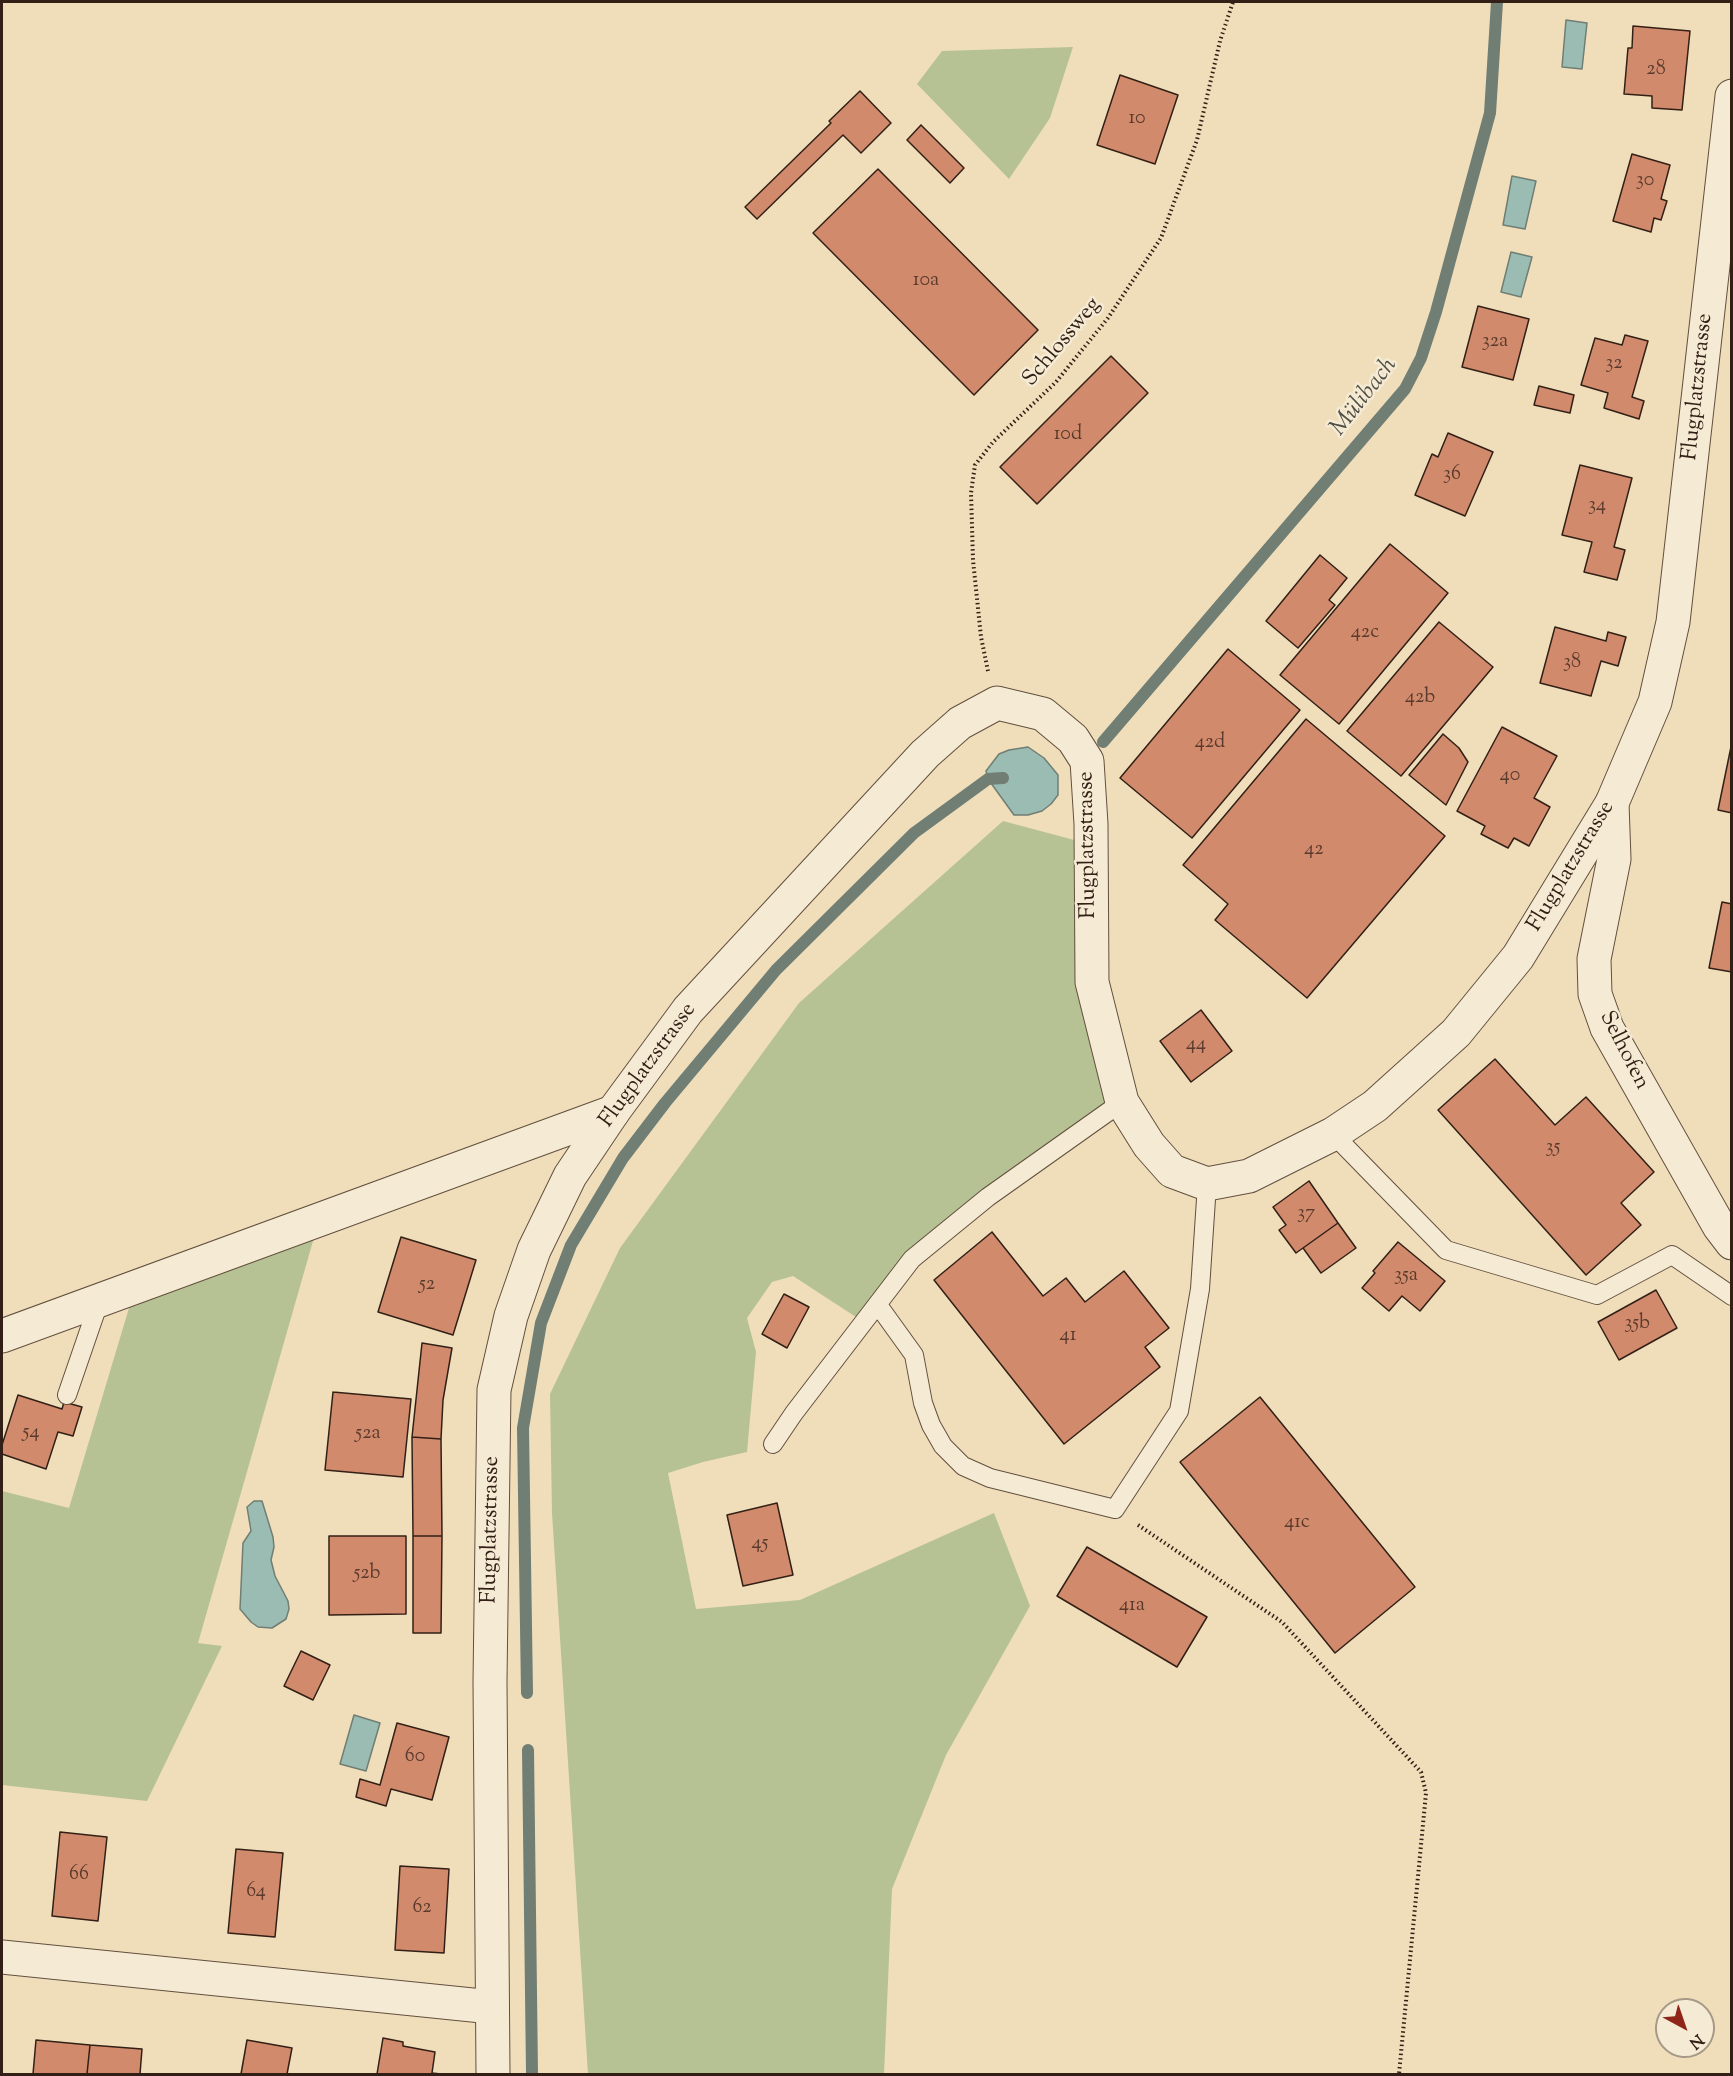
<!DOCTYPE html>
<meta charset="utf-8">
<style>
body{margin:0}
#map{position:relative;width:1733px;height:2076px;overflow:hidden;background:#f0debb;font-family:"Sorts Mill Goudy",serif}
canvas{display:block}
.frame{position:absolute;inset:0;border:3px solid #322016;pointer-events:none}
.north{position:absolute;left:1655px;top:1998px;width:60px;height:60px;box-sizing:border-box;background:#f5ead3;border:2px solid #a79987;border-radius:50%;rotate:140deg;font-size:16px;font-weight:700;line-height:24px;text-align:center;color:#322016}
.north::after{content:'';display:block;margin:auto;width:21px;height:27px;background:#8f2418;clip-path:polygon(50% 0,100% 100%,50% 72%,0 100%)}
</style>
<div id="map">
<canvas width="1733" height="2076"></canvas>
<div class="frame"></div>
<div class="north">N</div>
</div>
<script>
const c = document.querySelector('canvas').getContext('2d');
c.lineJoin = 'round';
function fillPath(path, color) { c.fillStyle = color; c.fill(path, 'evenodd'); }
const poly = rows => new Path2D(rows.map(r => 'M' + r).join(''));
function strokePath(path, color, width, dash) { c.strokeStyle = color; c.lineWidth = width; c.lineCap = dash ? 'butt' : 'round'; c.setLineDash(dash || []); c.stroke(path); }
function write(font, color, halo, rows, align = 'center') {
  c.font = font + ' "Sorts Mill Goudy",serif'; c.lineWidth = 5; c.setLineDash([]); c.textBaseline = 'middle'; c.strokeStyle = halo; c.fillStyle = color; for (const [text, x, y, turn = 0] of rows) {
    c.save(); c.translate(x, y); c.rotate((+turn || 0) * Math.PI / 180); c.textAlign = isNaN(turn) ? turn : align; if (halo) c.strokeText(text, 0, 0); c.fillText(text, 0, 0); c.restore();
  }
}
fillPath(poly([
 [1073,47,1050,118,1009,179,917,84,942,51],
 [1003,821,1093,845,1119,1101,909,1257,859,1319,793,1276,772,1282,747,1318,756,1352,747,1452,703,1462,668,1473,696,1609,800,1600,994,1513,1030,1606,946,1755,892,1889,884,2074,588,2074,552,1513,550,1394,620,1248,799,1003],
 [319,1220,198,1643,222,1646,147,1801,2,1785,2,1491,69,1508,135,1288]
]), '#b6c293');
const water = poly([
 [1566,20,1587,23,1582,69,1562,67,1566,20],
 [1512,176,1536,181,1525,229,1503,225,1512,176],
 [1511,252,1532,257,1521,297,1501,292,1511,252],
 [1028,747,1044,758,1058,775,1058,795,1051,804,1042,811,1028,815,1014,815,988,779,986,771,999,754,1009,750,1028,747],
 [254,1501,262,1501,273,1537,274,1547,271,1560,275,1576,288,1601,289,1609,286,1619,272,1628,258,1627,251,1622,240,1609,243,1543,251,1531,247,1507,254,1501],
 [354,1715,380,1723,366,1771,340,1764,354,1715]
]);
fillPath(water, '#9abcb3');
strokePath(water, '#707e74', 1.5);
strokePath(poly([
 [1103,742,1405,389,1421,358,1436,312,1490,113,1497,2],
 [527,1693,523,1428,541,1323,571,1245,623,1158,665,1103,776,970,914,833,988,779,1003,778],
 [528,1750,532,2074]
]), '#707e74', 12);
const building = poly([
 [1633,26,1690,31,1682,110,1652,108,1652,96,1624,94,1628,48,1632,48,1633,26],
 [1120,75,1178,95,1155,164,1097,145,1120,75],
 [860,91,891,123,861,153,843,135,757,219,745,207,831,123,829,121,860,91],
 [921,125,964,168,950,183,907,140,921,125],
 [1632,154,1670,165,1661,199,1667,201,1661,220,1654,218,1651,232,1613,221,1632,154],
 [878,169,1038,330,974,395,813,233,878,169],
 [1478,306,1529,319,1513,380,1462,367,1478,306],
 [1625,335,1648,341,1632,397,1644,401,1639,419,1604,408,1608,393,1581,385,1595,338,1622,345,1625,335],
 [1111,356,1148,393,1037,504,1000,467,1111,356],
 [1539,386,1574,395,1570,413,1534,405,1539,386],
 [1448,433,1493,452,1465,516,1415,495,1432,454,1438,457,1448,433],
 [1580,465,1632,478,1614,547,1625,550,1617,580,1584,572,1592,542,1562,535,1580,465],
 [1390,544,1448,593,1339,724,1280,675,1390,544],
 [1320,555,1347,578,1329,600,1335,605,1298,648,1266,621,1320,555],
 [1439,622,1493,667,1401,776,1347,731,1439,622],
 [1555,627,1606,641,1608,632,1626,637,1618,666,1601,661,1591,696,1540,683,1555,627],
 [1228,649,1300,710,1192,838,1120,778,1228,649],
 [1306,719,1445,836,1307,998,1215,920,1228,904,1183,865,1306,719],
 [1502,727,1557,756,1534,798,1550,807,1529,846,1514,838,1508,848,1481,834,1485,826,1457,811,1502,727],
 [1443,734,1459,748,1468,762,1446,805,1409,775,1443,734],
 [1732,742,1732,813,1718,810,1732,742],
 [1722,902,1732,904,1732,972,1709,968,1722,902],
 [1201,1010,1232,1051,1191,1082,1160,1041,1201,1010],
 [1495,1059,1555,1125,1586,1097,1654,1172,1621,1203,1641,1225,1586,1275,1438,1110,1495,1059],
 [1309,1181,1338,1223,1296,1253,1279,1230,1286,1225,1273,1207,1309,1181],
 [1338,1223,1356,1248,1321,1273,1303,1248,1338,1223],
 [992,1232,1043,1296,1066,1278,1085,1302,1124,1271,1169,1328,1145,1347,1160,1367,1064,1444,934,1280,992,1232],
 [401,1237,476,1260,453,1335,378,1312,401,1237],
 [1398,1242,1445,1281,1420,1311,1402,1296,1389,1311,1362,1288,1375,1273,1373,1271,1398,1242],
 [1656,1290,1677,1328,1619,1360,1598,1322,1656,1290],
 [784,1294,809,1307,787,1348,762,1334,784,1294],
 [422,1343,452,1348,443,1400,441,1439,412,1437,422,1343],
 [333,1392,411,1399,403,1477,325,1470,333,1392],
 [18,1395,62,1409,64,1402,82,1407,73,1436,58,1432,46,1469,2,1454,2,1445,18,1395],
 [1260,1397,1415,1587,1335,1653,1180,1462,1260,1397],
 [412,1437,441,1439,442,1536,413,1536,412,1437],
 [777,1503,793,1575,743,1586,727,1515,777,1503],
 [329,1536,406,1536,406,1614,329,1615,329,1536],
 [413,1536,442,1536,441,1633,413,1633,413,1536],
 [1087,1547,1207,1617,1177,1667,1057,1596,1087,1547],
 [301,1651,330,1665,313,1700,284,1686,301,1651],
 [397,1723,449,1737,432,1800,391,1789,386,1806,356,1797,360,1779,380,1785,397,1723],
 [60,1832,107,1837,98,1921,52,1916,60,1832],
 [236,1849,283,1853,275,1937,228,1933,236,1849],
 [400,1866,449,1869,444,1953,395,1950,400,1866],
 [383,2038,403,2042,403,2046,435,2052,432,2073,441,2074,377,2074,383,2038],
 [36,2040,90,2045,87,2074,33,2074,36,2040],
 [247,2040,292,2048,287,2074,241,2074,247,2040],
 [90,2045,142,2049,140,2074,87,2074,90,2045]
]);
fillPath(building, '#d18a6c');
strokePath(building, '#322016', 1.5);
const service = poly([
 [1333,1134,1446,1250,1597,1295,1672,1255,1732,1296],
 [878,1305,914,1355,923,1403,931,1425,943,1446,963,1466,990,1478,1115,1509,1179,1411,1200,1289,1207,1184],
 [67,1395,99,1302],
 [773,1444,794,1413,912,1259,988,1197,1122,1102]
]);
const minor = poly([
 [1612,803,1614,859,1594,959,1595,994,1607,1028,1719,1226,1732,1243],
 [2,1336,613,1112],
 [2,1957,492,2007]
]);
const tertiary = poly([
 [493,2074,490,1681,494,1390,511,1316,534,1250,570,1176,613,1112,688,1010,925,754,960,723,997,703,1043,714,1073,739,1087,761,1091,824,1092,982,1122,1102,1149,1145,1172,1171,1207,1184,1249,1176,1333,1134,1375,1106,1456,1033,1518,957,1612,803,1655,702,1673,622,1732,96]
]);
strokePath(service, '#62503f', 20);
strokePath(minor, '#62503f', 35);
strokePath(tertiary, '#62503f', 35);
strokePath(poly([
 [988,671,981,637,973,560,971,493,975,465,993,442,1056,382,1108,318,1161,238,1197,140,1220,41,1233,2],
 [1138,1525,1282,1622,1421,1772,1426,1793,1399,2074]
]), '#322016', 4, [1.5, 3]);
strokePath(service, '#f5ead3', 18);
strokePath(minor, '#f5ead3', 33);
strokePath(tertiary, '#f5ead3', 33);
write('20px', '#5a3a2c', null, [
 ["28",1656,71],
 ["10",1137,120],
 ["30",1645,182],
 ["10a",926,282],
 ["32a",1495,343],
 ["32",1614,365],
 ["10d",1068,436],
 ["36",1452,476],
 ["34",1597,507],
 ["42c",1365,634],
 ["38",1572,664],
 ["42b",1420,699],
 ["42d",1210,744],
 ["40",1510,777],
 ["42",1314,851],
 ["44",1196,1046],
 ["35",1553,1149],
 ["37",1306,1215],
 ["35a",1406,1277],
 ["52",427,1286],
 ["35b",1637,1325],
 ["41",1068,1337],
 ["54",31,1434],
 ["52a",368,1435],
 ["41c",1297,1524],
 ["45",760,1545],
 ["52b",367,1575],
 ["41a",1132,1607],
 ["60",415,1758],
 ["66",79,1876],
 ["64",256,1893],
 ["62",422,1909]
]);
write('22px', '#322016', '#f5ead3', [
 ["Schlossweg",1063,343,-50],
 ["Flugplatzstrasse",1699,387,-84],
 ["Flugplatzstrasse",1089,845,-91],
 ["Flugplatzstrasse",1572,867,-59],
 ["Selhofen",1623,1051,63],
 ["Flugplatzstrasse",649,1066,-54],
 ["Flugplatzstrasse",492,1530,-89]
]);
write('italic 24px', '#514f45', '#f5ead3', [
 ["Mülibach",1365,398,-52]
]);
</script>
